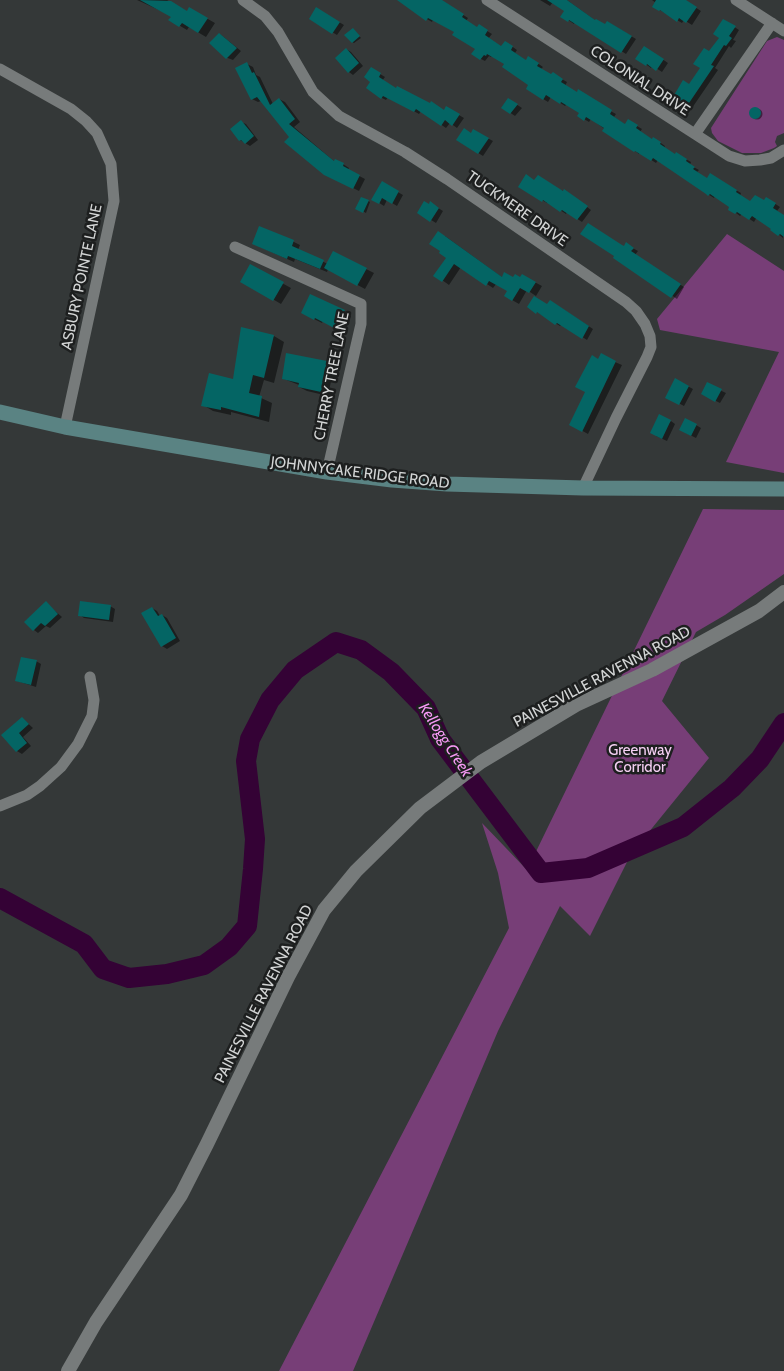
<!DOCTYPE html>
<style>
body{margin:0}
canvas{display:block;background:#343838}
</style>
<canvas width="784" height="1371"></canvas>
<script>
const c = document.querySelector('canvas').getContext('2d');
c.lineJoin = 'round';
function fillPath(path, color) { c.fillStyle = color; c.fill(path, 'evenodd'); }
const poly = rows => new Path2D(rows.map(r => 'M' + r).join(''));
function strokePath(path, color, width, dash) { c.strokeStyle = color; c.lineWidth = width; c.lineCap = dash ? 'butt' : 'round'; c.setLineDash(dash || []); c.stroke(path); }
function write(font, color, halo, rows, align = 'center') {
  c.font = font + ' Cabin,sans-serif'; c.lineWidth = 5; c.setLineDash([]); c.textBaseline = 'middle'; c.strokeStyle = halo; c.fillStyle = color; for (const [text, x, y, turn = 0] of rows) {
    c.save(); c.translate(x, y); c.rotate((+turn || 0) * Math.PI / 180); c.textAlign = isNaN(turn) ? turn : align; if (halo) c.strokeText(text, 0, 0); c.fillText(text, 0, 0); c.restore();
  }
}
fillPath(poly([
 [777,37,784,40,784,133,777,136,775,142,777,146,774,148,761,153,742,153,718,141,712,133,711,128,767,41],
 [727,234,784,271,784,473,726,462,779,352,660,330,657,319],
 [703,509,784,510,784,574,725,615,696,632,662,701,709,758,631,854,590,936,560,906,498,1031,353,1371,279,1371,509,928,498,873,482,823,527,870]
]), '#773e77');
fillPath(poly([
 [137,0,167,0,188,12,190,9,215,23,206,37,189,27,187,30,170,20,172,16],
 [440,0,468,18,466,21,478,28,479,26,492,34,488,39,502,48,510,45,517,50,515,53,527,61,533,60,543,67,541,69,552,76,553,74,567,82,565,86,616,114,614,117,626,125,629,121,642,129,640,132,653,140,658,141,665,146,664,148,675,155,677,154,691,162,690,165,699,170,697,172,707,179,710,175,741,193,740,196,751,202,771,201,780,207,777,211,784,216,783,238,757,217,754,222,742,214,740,216,736,213,731,206,715,196,714,198,706,193,658,160,656,163,640,153,639,154,635,151,591,119,589,122,584,119,580,112,567,104,565,106,551,97,548,102,527,89,530,85,505,64,492,56,491,57,489,56,485,61,481,59,476,48,455,32,433,20,432,22,420,15],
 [540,0,567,0,596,21,605,26,608,22,636,39,626,54,575,22,574,24,562,16,566,11,553,2,550,6],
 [652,0,684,0,701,11,692,25,684,20,682,23,653,6,656,3],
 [317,9,344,25,337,35,310,19],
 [724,20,739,30,733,40,736,41,731,48,729,46,715,68,718,70,692,108,674,96,690,86,721,37],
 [355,31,361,38,354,43,352,42],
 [220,34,241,51,233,60,225,57],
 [346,49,351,52,363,66,353,75,349,72],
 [649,50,668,63,662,72,653,66,651,68,637,58],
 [247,64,253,67,256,75,260,77,273,104,279,99,285,102,300,122,294,127,335,162,343,164,349,168,348,170,365,179,359,191,331,177,291,137,261,101,258,102,252,99],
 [372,69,385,77,382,81,397,90,444,111,447,108,464,118,457,128,450,123,446,128,421,111,419,114,388,97,386,100,382,98,372,81],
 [513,102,522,108,515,116,503,108],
 '751.5 114a5.5 5.5 0 1 1 11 0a5.5 5.5 0 1 1-11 0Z',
 [241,122,246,124,258,140,250,146,240,140],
 [474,131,493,141,483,156,457,140,471,134],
 [535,181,569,193,591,210,582,222,567,212,566,214,548,202,547,203,519,187],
 [382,183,403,195,397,206,387,200,384,206,373,199],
 [362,198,370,202,366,213,357,208],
 [435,206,443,211,436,223,418,212],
 [260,228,294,242,300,245,298,250,328,264,334,253,374,273,365,289,328,269,327,272,295,259,294,262,260,247],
 [445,236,503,278,521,279,523,276,542,286,536,296,527,290,519,304,512,300,509,290,497,283,493,288,461,267,449,285,435,275,448,257],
 [623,247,631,247,638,251,635,255,684,287,677,299,616,256],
 [251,266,291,288,281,304,242,281],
 [555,304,593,329,587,340,562,324,560,326,529,307],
 [344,311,351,316,344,332,323,321,322,323,310,317],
 [274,336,284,342,274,383,264,380,259,397,272,403,269,422,231,412,231,415,213,411,203,405,234,380],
 [599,360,615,362,622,365,588,434,570,424,586,392],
 [326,363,334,367,328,396,307,391,299,387,299,385,284,379],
 [676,380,693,389,684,406,667,397],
 [707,384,726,393,720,403,702,394],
 [671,421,675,424,667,441,656,436],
 [696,425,701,428,696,438,686,433],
 [46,603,62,617,50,628,46,626,38,633,34,630],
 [110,606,115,609,113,622,84,618,80,615],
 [152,608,157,611,160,616,162,615,167,618,180,641,167,649,162,646],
 [36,661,41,664,36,687,17,681],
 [22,718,33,728,23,737,31,746,22,754,17,751,3,735]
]), '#0007');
strokePath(poly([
 [0,898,84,944,103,969,129,978,167,974,204,965,229,947,247,926,253,869,255,839,246,761,250,739,270,700,295,670,336,642,361,650,391,672,426,708,440,739,541,873,588,868,683,827,732,788,760,759,784,723]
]), '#340235', 20);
fillPath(poly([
 [140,0,171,1,187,11,189,7,208,18,198,33,182,23,179,27,168,20,171,17],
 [397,0,442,0,464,14,462,17,477,27,479,24,488,30,485,35,501,46,505,41,513,46,511,50,526,60,528,56,539,63,537,66,551,74,553,72,563,79,561,82,577,92,578,89,604,105,612,110,610,114,625,124,628,119,638,125,636,128,652,139,653,137,661,142,660,144,675,154,676,152,687,159,686,161,695,167,693,169,707,178,710,173,737,190,736,192,750,201,755,195,764,200,766,197,776,203,773,208,784,215,784,237,780,234,778,236,770,230,771,229,752,216,749,220,737,212,735,214,728,210,729,207,710,194,708,196,706,194,653,158,651,161,635,151,634,152,602,131,604,128,586,117,584,121,577,116,579,113,561,102,560,104,546,95,543,100,526,89,528,85,502,67,504,64,487,54,486,56,484,55,480,60,471,54,475,49,452,35,454,32,428,18,426,21],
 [547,0,567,0,595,20,596,19,605,24,607,21,632,36,621,53,569,20,568,22,560,17,564,11],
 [656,0,686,0,697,7,686,23,679,18,677,22,660,10,659,11,652,7],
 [316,7,340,22,332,34,309,19],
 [723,19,736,26,729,36,732,38,726,46,724,45,711,65,714,66,687,106,673,97,683,80,689,84,700,68,693,64,704,48,709,51,719,38,713,34],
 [353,28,360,36,352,43,344,35],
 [219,33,237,48,226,59,209,43],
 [644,46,664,59,656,71,647,64,646,66,635,59],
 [346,48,359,63,348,73,335,58],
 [247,62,252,73,254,72,270,105,279,98,295,119,289,124,334,161,335,159,344,163,343,166,360,175,353,189,324,175,284,142,289,137,257,97,251,100,235,68],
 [371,67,381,73,379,77,396,88,397,86,430,103,431,101,444,110,446,106,460,114,452,126,445,120,441,126,416,109,414,112,383,96,381,99,366,88,370,82,364,77],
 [508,98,518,104,510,114,501,108],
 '749 113a6 6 0 1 1 12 0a6 6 0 1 1-12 0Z',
 [241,120,254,136,245,144,241,140,239,141,230,129],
 [464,128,471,133,473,129,489,138,478,154,456,140],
 [526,174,534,180,538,175,563,191,564,189,588,206,577,220,562,210,560,212,543,200,542,202,518,187],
 [382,181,399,191,392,204,382,198,379,204,371,200],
 [361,197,369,200,363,213,355,209],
 [424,201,429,204,430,201,439,208,430,222,417,213],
 [588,223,622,245,624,246,626,242,634,248,631,251,681,284,671,298,613,258,614,256,580,234],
 [259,226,294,240,292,246,324,260,320,269,288,256,287,259,252,244],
 [438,231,502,277,504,272,513,277,515,274,520,277,522,274,536,282,529,293,520,288,512,301,504,296,507,291,489,281,486,286,454,264,442,282,433,276,446,258,439,253,440,251,429,244],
 [333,251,367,268,357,286,324,268],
 [250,264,284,282,273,301,240,282],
 [310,294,345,310,336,329,315,318,314,320,301,313],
 [534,296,547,304,550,300,589,326,582,339,557,323,555,325,537,312,536,314,527,307],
 [241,327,274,335,264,378,253,375,249,393,262,396,259,417,221,407,221,410,201,406,209,373,233,379],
 [286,353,327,361,321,392,298,387,299,383,282,379],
 [601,353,616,361,582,432,569,425,585,392,575,387,592,355,598,359],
 [675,378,689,386,679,405,665,398],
 [707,382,722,389,715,402,701,394],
 [659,414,671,420,662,439,650,433],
 [685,418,697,424,691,436,679,430],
 [46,601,58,614,45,626,41,623,33,631,24,622],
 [80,601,111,605,109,620,78,616],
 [152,607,158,616,162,614,176,638,161,647,141,613],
 [21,657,37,660,31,685,15,681],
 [22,717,29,724,19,733,27,743,16,752,1,735]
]), '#046564');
strokePath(poly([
 [243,0,265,16,278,32,313,92,339,116,405,152,447,179,626,302,636,311,645,324,650,336,651,347,647,357,616,418,583,488],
 [487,0,729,156,745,161,760,160,771,158,784,150],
 [736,0,784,31],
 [0,69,71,109,86,121,97,133,111,164,114,201,65,427],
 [695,134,772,23],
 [235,247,361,304,361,324,327,472],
 [0,806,27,795,40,786,61,767,78,744,92,716,94,700,90,677]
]), '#777b7b', 11);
strokePath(poly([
 [68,1371,96,1322,181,1195,207,1144,288,977,324,910,356,871,420,808,481,762,576,705,652,670,759,611,784,592]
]), '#777b7b', 14);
strokePath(poly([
 [0,412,65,427,327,472,392,480,447,484,583,488,784,489]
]), '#5a8383', 15);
write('15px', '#d3d5d5', '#1d1f1f', [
 ["COLONIAL DRIVE",640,81,33],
 ["TUCKMERE DRIVE",517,209,35],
 ["ASBURY POINTE LANE",82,277,-78],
 ["CHERRY TREE LANE",332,376,-79],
 ["JOHNNYCAKE RIDGE ROAD",360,473,7],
 ["PAINESVILLE RAVENNA ROAD",602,677,-28],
 ["PAINESVILLE RAVENNA ROAD",264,994,-63]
]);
write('15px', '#f6d0f4', '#1d1f1f', [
 ["Greenway",640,751],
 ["Corridor",640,768]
]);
write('italic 16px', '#f699f5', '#1d1f1f', [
 ["Kellogg Creek",445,740,57]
]);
</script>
